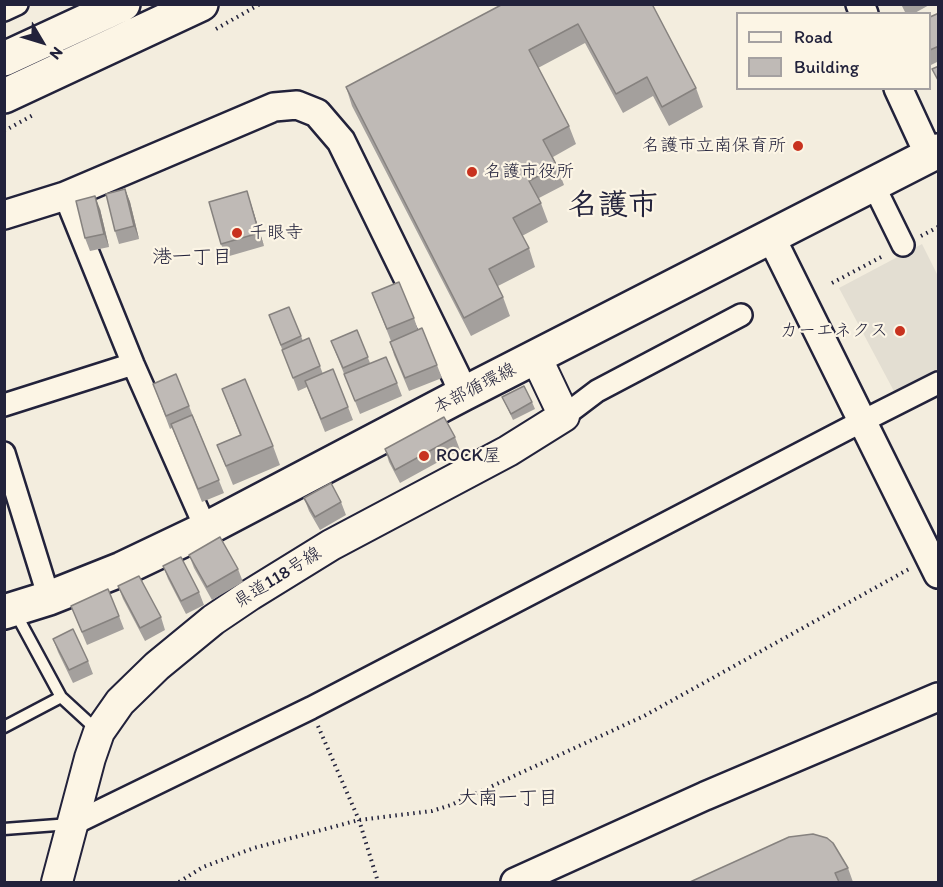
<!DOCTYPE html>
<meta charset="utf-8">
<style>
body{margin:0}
#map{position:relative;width:943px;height:887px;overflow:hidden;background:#f3edde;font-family:Itim,sans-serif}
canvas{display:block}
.frame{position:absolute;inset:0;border:6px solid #22223b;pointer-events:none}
.legend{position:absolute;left:736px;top:12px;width:195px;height:78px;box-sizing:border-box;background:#fcf5e5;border:2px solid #a5a1a1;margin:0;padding:8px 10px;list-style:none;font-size:18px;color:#22223b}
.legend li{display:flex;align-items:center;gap:12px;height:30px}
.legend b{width:30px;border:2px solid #a5a1a1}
.north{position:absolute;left:12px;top:12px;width:60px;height:60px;-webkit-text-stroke:4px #fcf5e5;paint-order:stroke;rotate:128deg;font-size:16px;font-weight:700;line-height:24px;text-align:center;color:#22223b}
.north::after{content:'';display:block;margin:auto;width:21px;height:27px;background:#22223b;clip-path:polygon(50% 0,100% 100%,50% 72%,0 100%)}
</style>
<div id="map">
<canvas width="943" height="887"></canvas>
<div class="frame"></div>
<ul class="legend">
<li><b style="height:8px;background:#fcf5e5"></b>Road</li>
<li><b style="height:16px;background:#bfbab6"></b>Building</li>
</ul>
<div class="north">N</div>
</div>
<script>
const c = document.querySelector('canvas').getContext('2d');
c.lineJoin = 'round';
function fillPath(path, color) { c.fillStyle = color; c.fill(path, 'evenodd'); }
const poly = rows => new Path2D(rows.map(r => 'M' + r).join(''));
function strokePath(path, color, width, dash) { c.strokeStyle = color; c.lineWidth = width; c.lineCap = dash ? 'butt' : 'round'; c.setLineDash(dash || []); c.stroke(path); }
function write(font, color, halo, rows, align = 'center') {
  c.font = font + ' Itim,"Klee One",sans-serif'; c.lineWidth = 4.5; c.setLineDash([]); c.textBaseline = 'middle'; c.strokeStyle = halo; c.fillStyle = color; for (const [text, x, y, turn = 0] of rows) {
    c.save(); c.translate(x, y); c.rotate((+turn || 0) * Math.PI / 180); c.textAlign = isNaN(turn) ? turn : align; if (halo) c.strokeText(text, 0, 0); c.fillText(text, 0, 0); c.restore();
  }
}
fillPath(poly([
 [922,244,938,276,938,374,896,395,839,288]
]), '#e3ded2');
const service = poly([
 [15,612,61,697,98,731],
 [4,727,61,697],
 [4,829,70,824]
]);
const minor = poly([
 [4,10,17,4],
 [873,184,903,245],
 [65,196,133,364,206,529],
 [4,405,133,364],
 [564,416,597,391,741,315],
 [4,453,49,598],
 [73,824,311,708,847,429,938,383]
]);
const tertiary = poly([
 [860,4,864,14],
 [898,88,929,155],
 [4,215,65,196,274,107,297,105,317,113,341,141,456,376,463,394],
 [771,237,938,574],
 [515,882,705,796,938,697]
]);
const secondary = poly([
 [57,882,90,758,99,732,120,702,157,666,213,620,250,595,331,545,508,451,564,416,536,357]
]);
const primary = poly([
 [4,612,49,598,122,569,206,529,463,394,938,151]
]);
const trunk = poly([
 [4,59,123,4],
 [4,96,201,4]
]);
strokePath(service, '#22223b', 15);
strokePath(minor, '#22223b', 26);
strokePath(tertiary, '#22223b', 32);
strokePath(secondary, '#22223b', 34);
strokePath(primary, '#22223b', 38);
strokePath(trunk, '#22223b', 38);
strokePath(poly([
 [216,29,260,4],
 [4,131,35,114],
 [921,236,938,227],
 [832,283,885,255],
 [318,726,359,820,378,882],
 [179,882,203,867,254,848,359,820,432,811,451,805,644,716,909,569]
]), '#22223b', 4, [1.5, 4.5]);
strokePath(service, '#fcf5e5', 10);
strokePath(minor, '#fcf5e5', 21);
strokePath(tertiary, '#fcf5e5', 27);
strokePath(secondary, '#fcf5e5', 30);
strokePath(primary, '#fcf5e5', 33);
strokePath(trunk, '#fcf5e5', 33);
fillPath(poly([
 [652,4,696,88,703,107,669,126,653,96,623,113,585,43,538,68,569,126,576,144,553,157,557,166,564,185,539,198,548,222,522,236,529,248,535,267,498,286,503,297,510,316,471,336,352,106,346,87],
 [901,4,931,4,913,14,906,14],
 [939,13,939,61,931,65,930,61,930,17],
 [125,189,130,202,139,239,119,244,115,231],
 [251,204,264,246,226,257,221,244],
 [100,209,109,247,90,251,85,238],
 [372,293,414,318,418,330,437,365,442,378,409,391,394,355,390,342,391,341],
 [269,315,301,336,303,341,309,338,323,374,348,407,353,420,325,432,307,387,298,391],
 [357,330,370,363,397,383,402,396,360,414,331,341],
 [153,384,189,406,224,493,202,502,172,428,170,429],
 [222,389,273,446,280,465,233,485,217,445,240,435],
 [502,397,532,402,535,409,513,420],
 [455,437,460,450,400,483,389,462,385,449],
 [304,498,341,502,346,515,320,530,309,511],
 [189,555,238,569,243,582,212,600,194,568],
 [163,566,199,592,204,605,186,614,168,579],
 [118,586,161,617,165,630,145,641,123,599],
 [71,606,119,616,124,629,87,645],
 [53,639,88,661,93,674,73,683,58,652],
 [848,868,853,882,690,882]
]), '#a4a09d');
fillPath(poly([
 [125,189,130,202,139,239,134,226],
 [247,191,251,204,264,246,259,233],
 [95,196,100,209,109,247,104,234]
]), '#86827f');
const building = poly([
 [503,4,652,4,696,88,662,107,647,77,616,94,578,24,529,50,569,126,543,140,557,166,529,181,541,203,513,218,529,248,489,269,503,297,464,318,346,87,503,4],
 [939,13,939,46,930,50,930,17,939,13],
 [939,66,939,82,932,69,939,66],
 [125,189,134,226,115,231,106,194,125,189],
 [247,191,259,233,221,244,209,202,247,191],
 [95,196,104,234,85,238,76,201,95,196],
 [399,282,414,318,387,329,372,293,399,282],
 [289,307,301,336,281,345,269,315,289,307],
 [422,328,437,365,405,378,390,342,422,328],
 [357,330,368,357,343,368,331,341,357,330],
 [309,338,320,366,293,378,282,350,309,338],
 [386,357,397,383,355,401,344,374,386,357],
 [333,369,348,407,321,419,305,381,333,369],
 [176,374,189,406,166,416,153,384,176,374],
 [245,379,273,446,226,466,217,445,241,435,222,389,245,379],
 [524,386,532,402,511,414,502,397,524,386],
 [192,415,219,480,198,489,171,424,192,415],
 [444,417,455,437,395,470,385,449,444,417],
 [331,483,341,502,315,517,304,498,331,483],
 [220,537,238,569,207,587,189,555,220,537],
 [181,557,199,592,181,601,163,566,181,557],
 [139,576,161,617,140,628,118,586,139,576],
 [108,589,119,616,82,632,71,606,108,589],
 [73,629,88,661,69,670,53,639,73,629],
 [813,834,827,838,833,843,848,868,835,873,839,882,690,882,789,837,813,834]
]);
fillPath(building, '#bfbab6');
strokePath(building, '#86827f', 1.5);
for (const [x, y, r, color] of [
 [798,146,6,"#c8321e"],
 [472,172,6,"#c8321e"],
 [237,233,6,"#c8321e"],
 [900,331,6,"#c8321e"],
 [424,456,6,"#c8321e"]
]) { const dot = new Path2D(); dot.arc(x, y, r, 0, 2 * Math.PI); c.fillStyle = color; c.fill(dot); strokePath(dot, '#fcf5e5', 2); }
write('18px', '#22223b', '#fcf5e5', [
 ["名護市立南保育所",786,146,"right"],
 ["名護市役所",484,172],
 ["千眼寺",249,233],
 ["カーエネクス",888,331,"right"],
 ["ROCK屋",436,456]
], 'left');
write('18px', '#22223b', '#fcf5e5', [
 ["本部循環線",475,389,-27],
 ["県道118号線",278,578,-32]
]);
write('20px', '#22223b', '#fcf5e5', [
 ["港一丁目",192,258],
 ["大南一丁目",508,799]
]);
write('bold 30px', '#22223b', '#fcf5e5', [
 ["名護市",613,206]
]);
</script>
